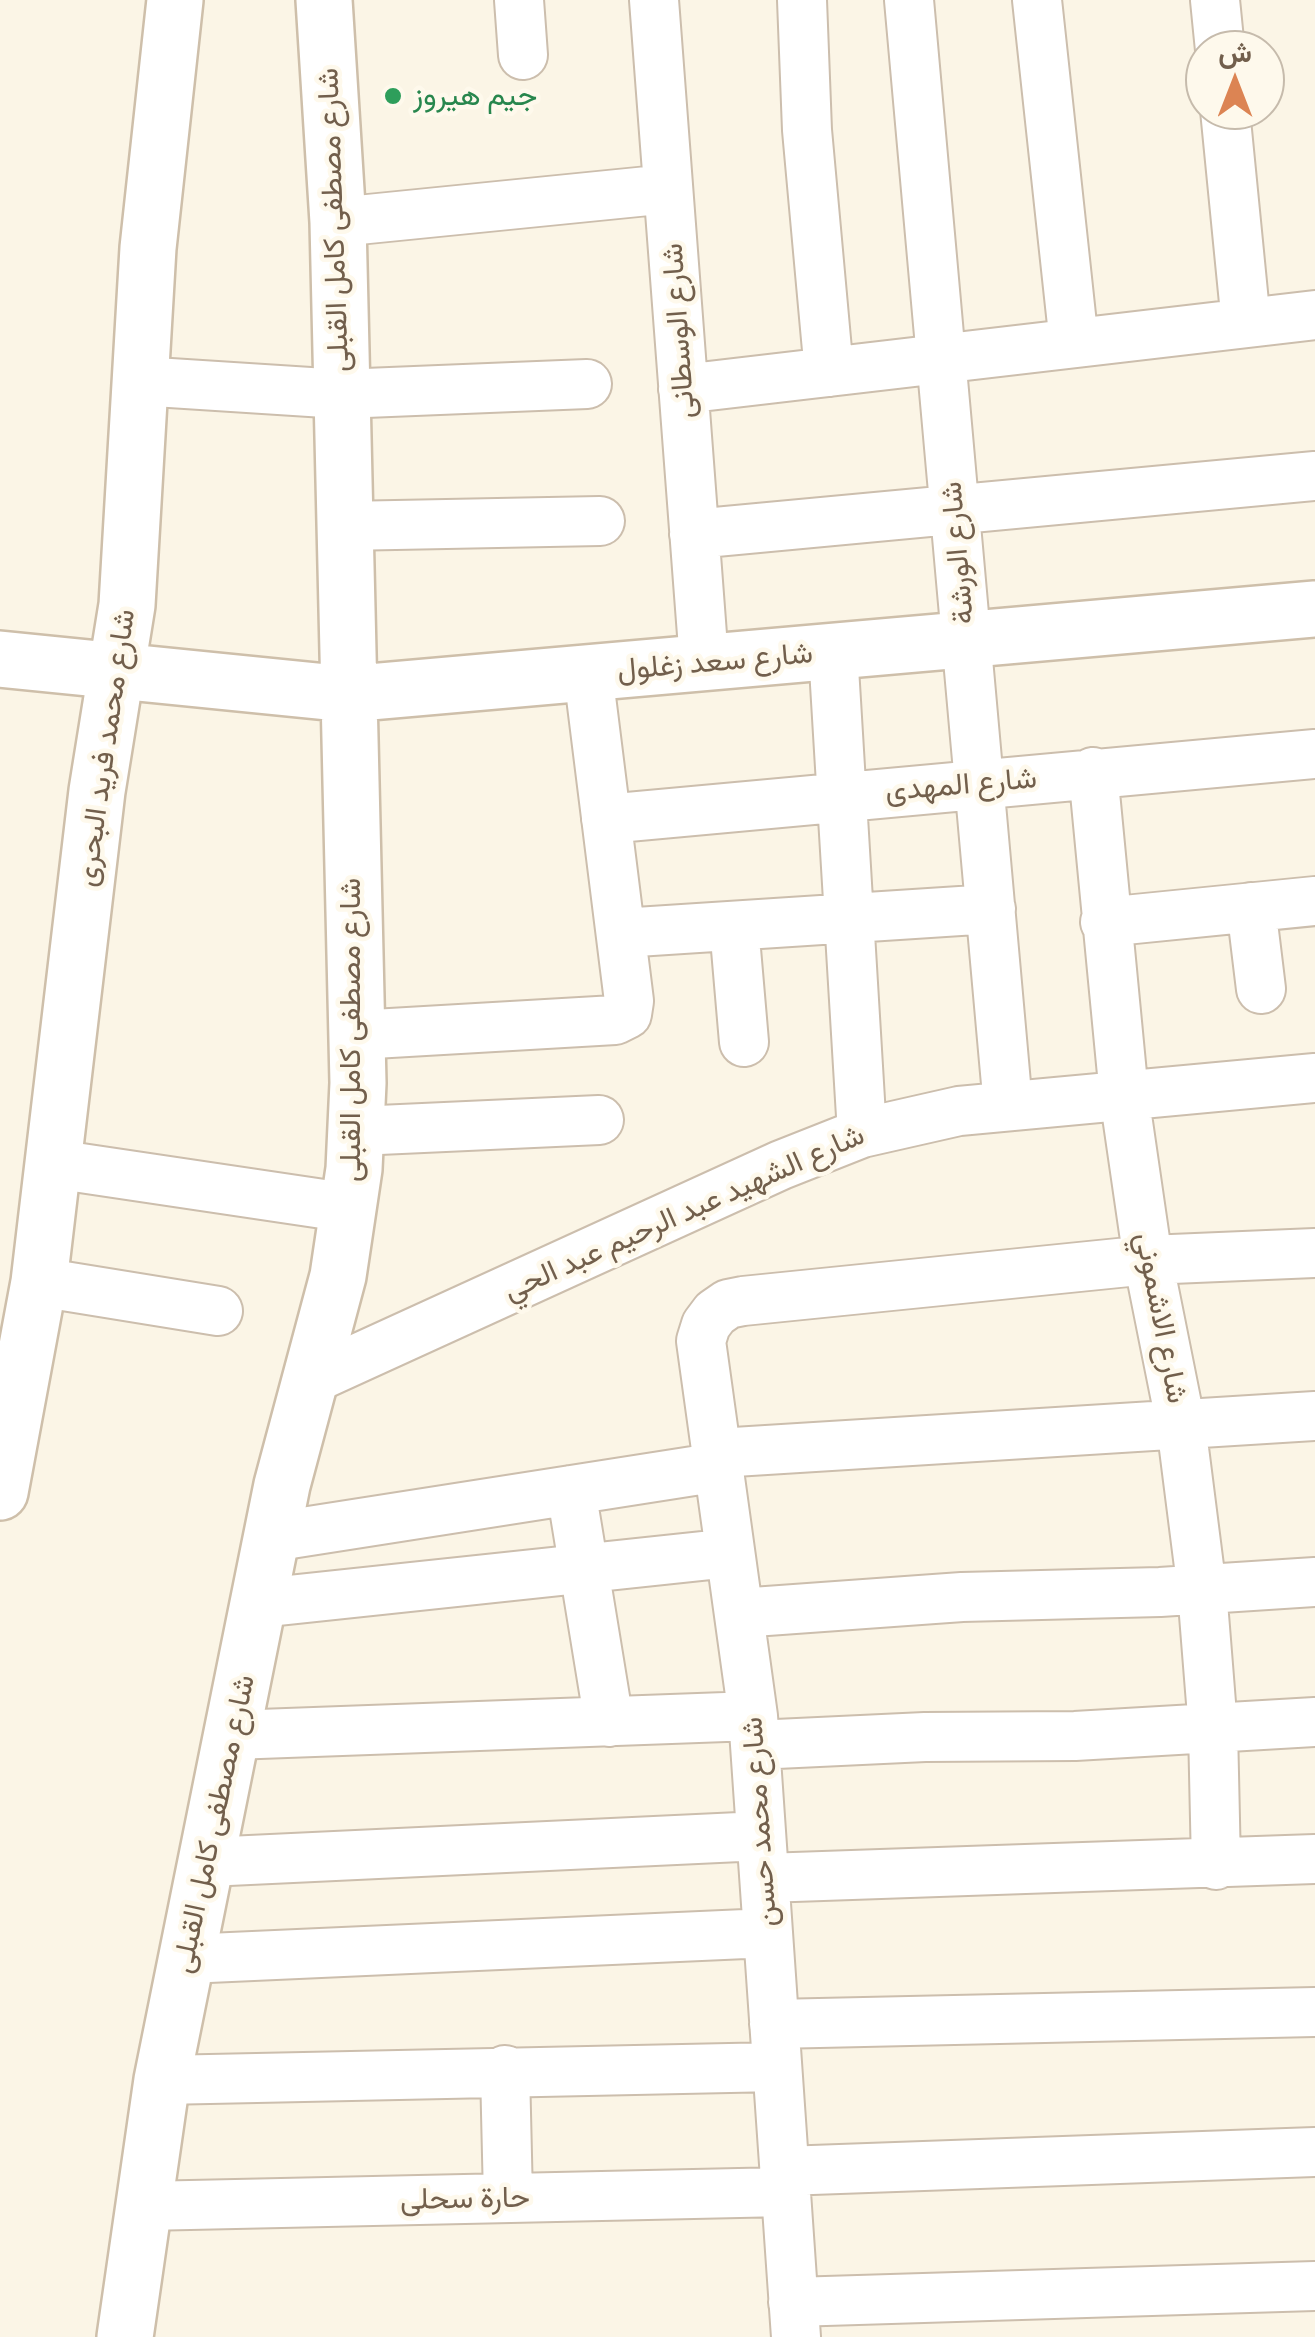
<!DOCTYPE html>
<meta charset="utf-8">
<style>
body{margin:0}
#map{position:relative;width:1315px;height:2337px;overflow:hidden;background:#fbf5e6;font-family:Cabin,Vazirmatn,sans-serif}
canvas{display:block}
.north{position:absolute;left:1185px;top:30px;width:100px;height:100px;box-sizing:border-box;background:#fef9ec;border:2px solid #c6bbac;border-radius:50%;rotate:0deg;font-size:28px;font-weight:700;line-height:40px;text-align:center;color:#725f4c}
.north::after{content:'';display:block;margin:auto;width:35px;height:45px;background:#dc8453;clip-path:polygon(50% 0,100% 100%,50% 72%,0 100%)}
</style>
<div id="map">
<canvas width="1315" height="2337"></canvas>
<div class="north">ش</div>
</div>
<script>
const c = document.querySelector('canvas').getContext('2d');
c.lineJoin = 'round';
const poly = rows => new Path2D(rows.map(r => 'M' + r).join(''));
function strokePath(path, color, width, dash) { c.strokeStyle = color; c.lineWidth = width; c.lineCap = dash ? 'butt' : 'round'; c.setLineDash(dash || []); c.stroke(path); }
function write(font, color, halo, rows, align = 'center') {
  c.font = font + ' Cabin,Vazirmatn,sans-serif'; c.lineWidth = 9; c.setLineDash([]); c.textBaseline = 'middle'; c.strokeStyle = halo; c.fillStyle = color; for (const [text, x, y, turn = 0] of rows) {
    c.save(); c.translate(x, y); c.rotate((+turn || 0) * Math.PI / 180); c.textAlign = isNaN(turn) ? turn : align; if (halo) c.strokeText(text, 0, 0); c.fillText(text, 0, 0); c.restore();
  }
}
const street = poly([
 [519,0,523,55],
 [654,0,704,661],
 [802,0,807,130,829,372],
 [909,0,1008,1106],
 [1037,0,1074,343],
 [1215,0,1220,50],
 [1225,110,1246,323],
 [338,222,668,189],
 [139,381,341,394,587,384],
 [683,389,1315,315],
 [344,526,600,521],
 [694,534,1315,476],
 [833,651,862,1133],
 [1093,772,1124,1095,1148,1260,1181,1425,1202,1590,1213,1728,1216,1865],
 [606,819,1315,754],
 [1251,907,1261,989],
 [1105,922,1315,901],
 [734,926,744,1042],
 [621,933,991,909],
 [356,1035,615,1020,627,1014,629,1001,588,673],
 [357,1131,599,1120],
 [54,1164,350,1208],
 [39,1282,218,1311],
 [308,1381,781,1165,862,1133,959,1111,1315,1078],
 [718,1453,1315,1416],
 [571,1490,609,1722],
 [271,1537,719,1467],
 [260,1603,730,1553],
 [739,1613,962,1597,1160,1592,1315,1582],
 [232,1735,753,1716],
 [755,1745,925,1737,1075,1736,1315,1722],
 [207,1862,761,1836],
 [765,1878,1315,1859],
 [186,1959,768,1933],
 [774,2024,1315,2012],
 [505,2070,508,2198],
 [162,2080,777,2067],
 [784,2171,1315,2152],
 [144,2206,785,2192],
 [793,2302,1315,2286],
 [796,2337,753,1716,701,1341,706,1325,715,1313,728,1304,743,1301,1148,1260,1315,1253]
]);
const secondary = poly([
 [0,659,347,694,1315,609],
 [0,1492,39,1282,97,791,127,605,148,248,175,0],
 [125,2337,162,2080,282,1485,338,1276,354,1169,358,1083,338,222,324,0]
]);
strokePath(street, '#ccbead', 52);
strokePath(secondary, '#cebfaa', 60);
strokePath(street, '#fff', 48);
strokePath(secondary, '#fff', 55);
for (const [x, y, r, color] of [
 [393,96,10,"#2e9e5b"]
]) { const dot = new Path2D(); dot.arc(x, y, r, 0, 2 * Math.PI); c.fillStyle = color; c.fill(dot); strokePath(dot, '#fef9ec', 4); }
write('30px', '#27864d', '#fef9ec', [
 ["جيم هيروز",413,96]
], 'left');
write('30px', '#725f4c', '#fef9ec', [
 ["شارع مصطفى كامل القبلى",334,220,-92],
 ["شارع الوسطانى",679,331,-94],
 ["شارع الورشة",958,553,-95],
 ["شارع سعد زغلول",715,662,-5],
 ["شارع محمد فريد البحرى",106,748,-82],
 ["شارع المهدى",961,785,-5],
 ["شارع مصطفى كامل القبلى",351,1030,-90],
 ["شارع الشهيد عبد الرحيم عبد الحي",684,1213,-24],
 ["شارع الاشموني",1161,1318,79],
 ["شارع محمد حسن",760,1822,-94],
 ["شارع مصطفى كامل القبلى",214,1824,-78],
 ["حارة سحلى",465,2199,-1]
]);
</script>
